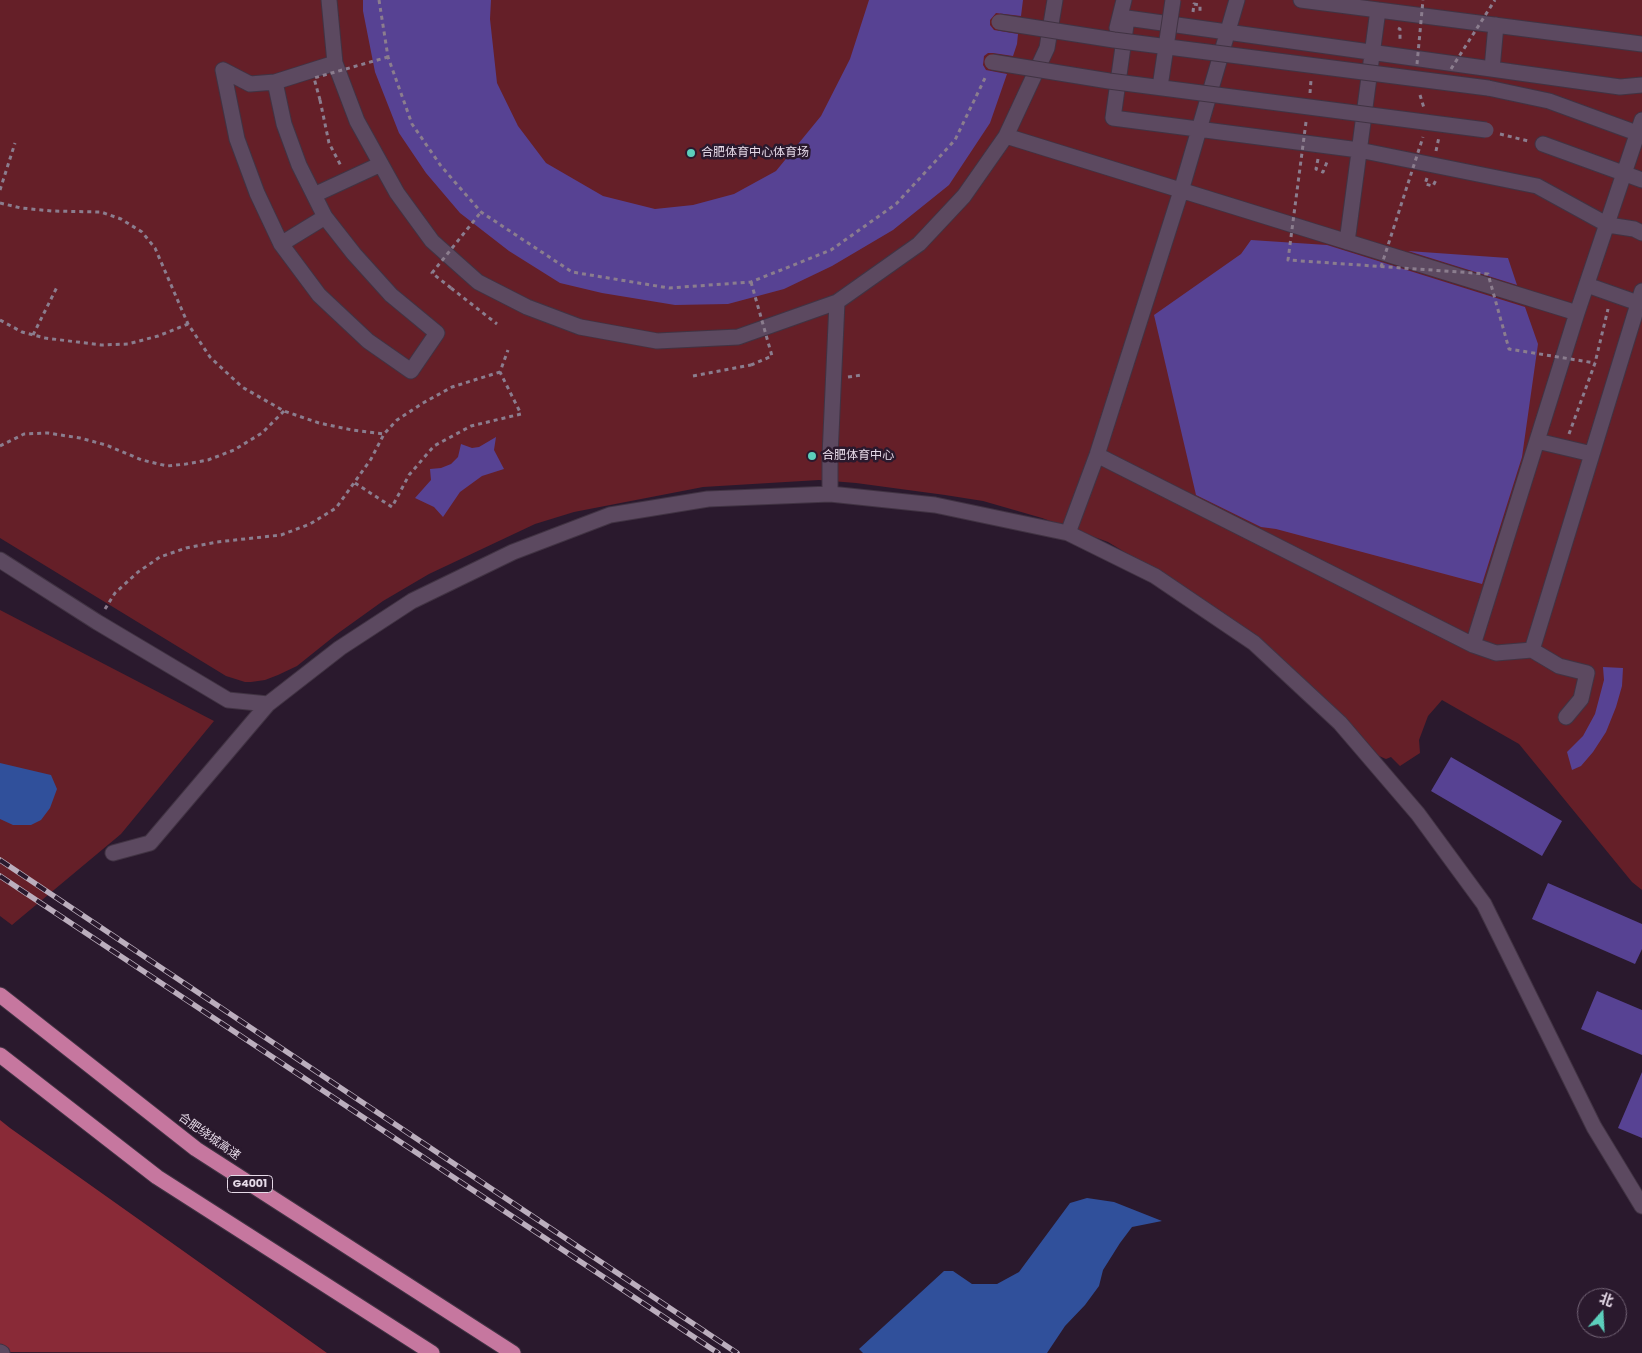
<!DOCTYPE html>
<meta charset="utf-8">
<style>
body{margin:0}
#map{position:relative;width:1642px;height:1353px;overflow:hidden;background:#2a192d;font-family:Poppins,"Noto Sans SC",sans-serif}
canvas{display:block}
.north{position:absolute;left:1577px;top:1288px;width:50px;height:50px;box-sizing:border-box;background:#2a192d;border:1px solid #756678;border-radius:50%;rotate:19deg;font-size:14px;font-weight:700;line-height:20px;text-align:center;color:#e6dae8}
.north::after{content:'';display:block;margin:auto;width:18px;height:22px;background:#5ccebb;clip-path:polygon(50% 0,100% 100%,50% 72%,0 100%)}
</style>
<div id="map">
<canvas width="1642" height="1353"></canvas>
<div class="north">北</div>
</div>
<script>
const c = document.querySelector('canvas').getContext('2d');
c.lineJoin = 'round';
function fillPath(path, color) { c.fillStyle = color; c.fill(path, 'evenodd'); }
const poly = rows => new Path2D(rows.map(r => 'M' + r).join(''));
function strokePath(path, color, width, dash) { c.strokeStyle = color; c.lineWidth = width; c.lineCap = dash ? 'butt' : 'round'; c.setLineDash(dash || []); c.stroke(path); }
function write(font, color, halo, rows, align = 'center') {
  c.font = font + ' Poppins,"Noto Sans SC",sans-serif'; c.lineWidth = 5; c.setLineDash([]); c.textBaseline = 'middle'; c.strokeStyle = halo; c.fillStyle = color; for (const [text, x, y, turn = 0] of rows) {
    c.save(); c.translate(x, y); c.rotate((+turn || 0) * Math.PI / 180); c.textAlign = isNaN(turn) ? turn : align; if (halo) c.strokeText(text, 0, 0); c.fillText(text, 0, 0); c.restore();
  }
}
fillPath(poly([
 [0,0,1642,0,1642,890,1632,882,1519,744,1442,700,1428,716,1419,740,1420,753,1400,766,1391,757,1386,759,1379,756,1351,724,1245,628,1210,604,1108,542,1042,518,983,501,945,495,856,483,819,480,703,487,574,512,535,524,429,574,383,601,337,634,297,666,278,675,265,680,251,682,245,682,226,676,0,538],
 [0,610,214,721,121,834,12,925,0,916]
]), '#651f28');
fillPath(poly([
 [0,1120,10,1128,327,1353,0,1352]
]), '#892a37');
fillPath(poly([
 [0,763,51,775,57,789,50,808,41,820,31,825,13,825,0,819],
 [1087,1198,1114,1202,1162,1221,1132,1227,1120,1243,1103,1270,1099,1286,1085,1305,1065,1326,1047,1353,863,1353,859,1349,944,1271,953,1271,972,1284,997,1284,1019,1272,1070,1203]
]), '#30509b');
fillPath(poly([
 [363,0,491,0,490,19,497,83,518,126,546,163,603,196,655,209,693,205,734,194,776,171,821,116,850,59,869,0,1023,0,1021,16,996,13,990,20,990,25,994,30,1018,34,1017,44,1013,56,993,53,988,53,984,56,983,65,986,70,1007,74,990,123,949,185,893,230,832,266,784,289,728,304,675,305,602,293,560,283,509,251,460,213,426,173,399,133,375,72,363,11],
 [1251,240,1327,245,1525,307,1538,344,1522,457,1482,584,1276,529,1261,527,1196,495,1154,315,1241,254],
 [1408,251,1508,258,1517,285],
 [496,437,494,450,504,469,482,476,460,492,443,517,434,507,415,498,431,480,430,469,441,468,451,464,458,457,461,444,472,448,479,447],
 [1603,667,1623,668,1622,686,1616,707,1606,732,1593,752,1581,766,1572,770,1567,752,1583,736,1595,714,1604,680],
 [1451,757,1562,821,1542,856,1431,791],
 [1548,883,1642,924,1642,949,1635,964,1532,919],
 [1597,991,1642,1010,1642,1055,1581,1029],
 [1642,1072,1642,1138,1618,1128]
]), '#574293');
const minor = poly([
 [329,0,335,63,357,121,397,193,432,241,478,282,527,307,580,327,657,341,738,337,837,302,919,244,964,196,1006,136,1047,48,1055,0],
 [1301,0,1642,44],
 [1117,28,1124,0],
 [1492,69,1496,25],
 [223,70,237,139,257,193,281,244,319,295,368,341,411,371,437,333,391,295,354,254,325,217,299,165,284,124,275,82],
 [223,70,250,84,275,82,335,63],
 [1642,85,1620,87,1127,18,1113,118,1359,150,1537,186,1608,225,1634,229,1642,233],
 [1488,88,1549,101,1642,135],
 [1006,136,1577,313],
 [1543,144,1642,180],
 [314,195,381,164],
 [1347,242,1378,10],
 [281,244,325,217],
 [1587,285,1638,303],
 [1537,441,1592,454],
 [1097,455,1473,645,1496,653,1532,650,1559,666,1587,673,1581,699,1566,717],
 [830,494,830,456,837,302],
 [1068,533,1097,455,1181,191,1237,0],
 [0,560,97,622,228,700,268,704],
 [1473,645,1577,313,1642,120],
 [1532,650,1642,291],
 [113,853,150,843,268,704,340,648,412,601,513,552,610,515,708,499,830,494,935,505,1068,533,1155,576,1254,643,1340,723,1418,814,1484,904,1594,1127,1642,1206],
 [0,1352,2,1353]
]);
const highway = poly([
 [0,995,196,1149,513,1353],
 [0,1055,157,1177,432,1353]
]);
strokePath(minor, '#413343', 17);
strokePath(highway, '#413343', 17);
strokePath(poly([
 [379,0,388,57,412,124,441,166,481,212,572,272,669,288,751,282,831,250,896,204,955,140,986,76],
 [1193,12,1194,4,1200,5,1200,12],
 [1398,28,1400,29,1400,40],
 [320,100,329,143,341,166],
 [1500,134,1528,141],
 [1436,151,1439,137],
 [1318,159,1316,169,1323,172,1327,162],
 [1427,178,1425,184,1433,186,1436,180],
 [0,190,15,143],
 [0,203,21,208,52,211,101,212,121,219,142,232,155,248,188,324,210,357,242,387,284,411,319,423,352,430,384,434],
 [451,288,497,324],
 [0,320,22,332,45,338,101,345,128,344,158,336,188,324],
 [33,335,57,287],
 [693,376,751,365],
 [848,377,862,375],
 [1569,434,1595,363,1608,309],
 [0,446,24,434,48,433,80,438,106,445,142,460,167,466,186,464,208,460,234,450,262,433,284,411],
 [355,483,392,507,409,475,434,446,471,426,521,414,500,372,508,350],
 [105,609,115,593,138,572,160,557,186,548,217,542,281,535,310,524,336,508,371,459,384,434,397,420,423,403,452,387,500,372]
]), '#8b7d8e', 3, [4, 4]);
strokePath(minor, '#5c4960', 15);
strokePath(highway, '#c6779f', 15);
const rail = poly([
 [0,860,737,1353],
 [0,876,718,1353]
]);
strokePath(rail, '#bbaebd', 5.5);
strokePath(rail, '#2a192d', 4, [11]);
const minorBridge = poly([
 [999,22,1114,40,1488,88],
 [992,62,1109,81,1486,130],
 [1160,87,1173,0]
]);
strokePath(minorBridge, '#413343', 17, []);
strokePath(poly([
 [1417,64,1423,0],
 [1451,69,1495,0],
 [1310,93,1311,80],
 [1420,95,1424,108],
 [320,100,314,78,388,57],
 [1306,122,1288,260,1488,274,1509,349,1595,363],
 [1381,267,1423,137],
 [751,282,772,356,751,365],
 [451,288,432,273,481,212]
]), '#8b7d8e', 3, [4, 4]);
strokePath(minorBridge, '#5c4960', 15);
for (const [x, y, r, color] of [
 [691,153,5,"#5ccebb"],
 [812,456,5,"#5ccebb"]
]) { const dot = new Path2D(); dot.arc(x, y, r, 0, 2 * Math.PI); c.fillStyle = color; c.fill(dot); strokePath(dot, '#2a192d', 2); }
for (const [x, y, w] of [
 [250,1184,45]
]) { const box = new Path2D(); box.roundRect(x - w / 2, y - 8.5, w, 17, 4); c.fillStyle = '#2a192d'; c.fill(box); strokePath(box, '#e6dae8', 1); }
write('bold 11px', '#e6dae8', null, [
 ["G4001",250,1184]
]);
write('12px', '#e6dae8', '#2a192d', [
 ["合肥体育中心体育场",701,153],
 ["合肥体育中心",822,456]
], 'left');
write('12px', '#e6dae8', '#2a192d', [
 ["合肥绕城高速",209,1137,35]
]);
</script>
